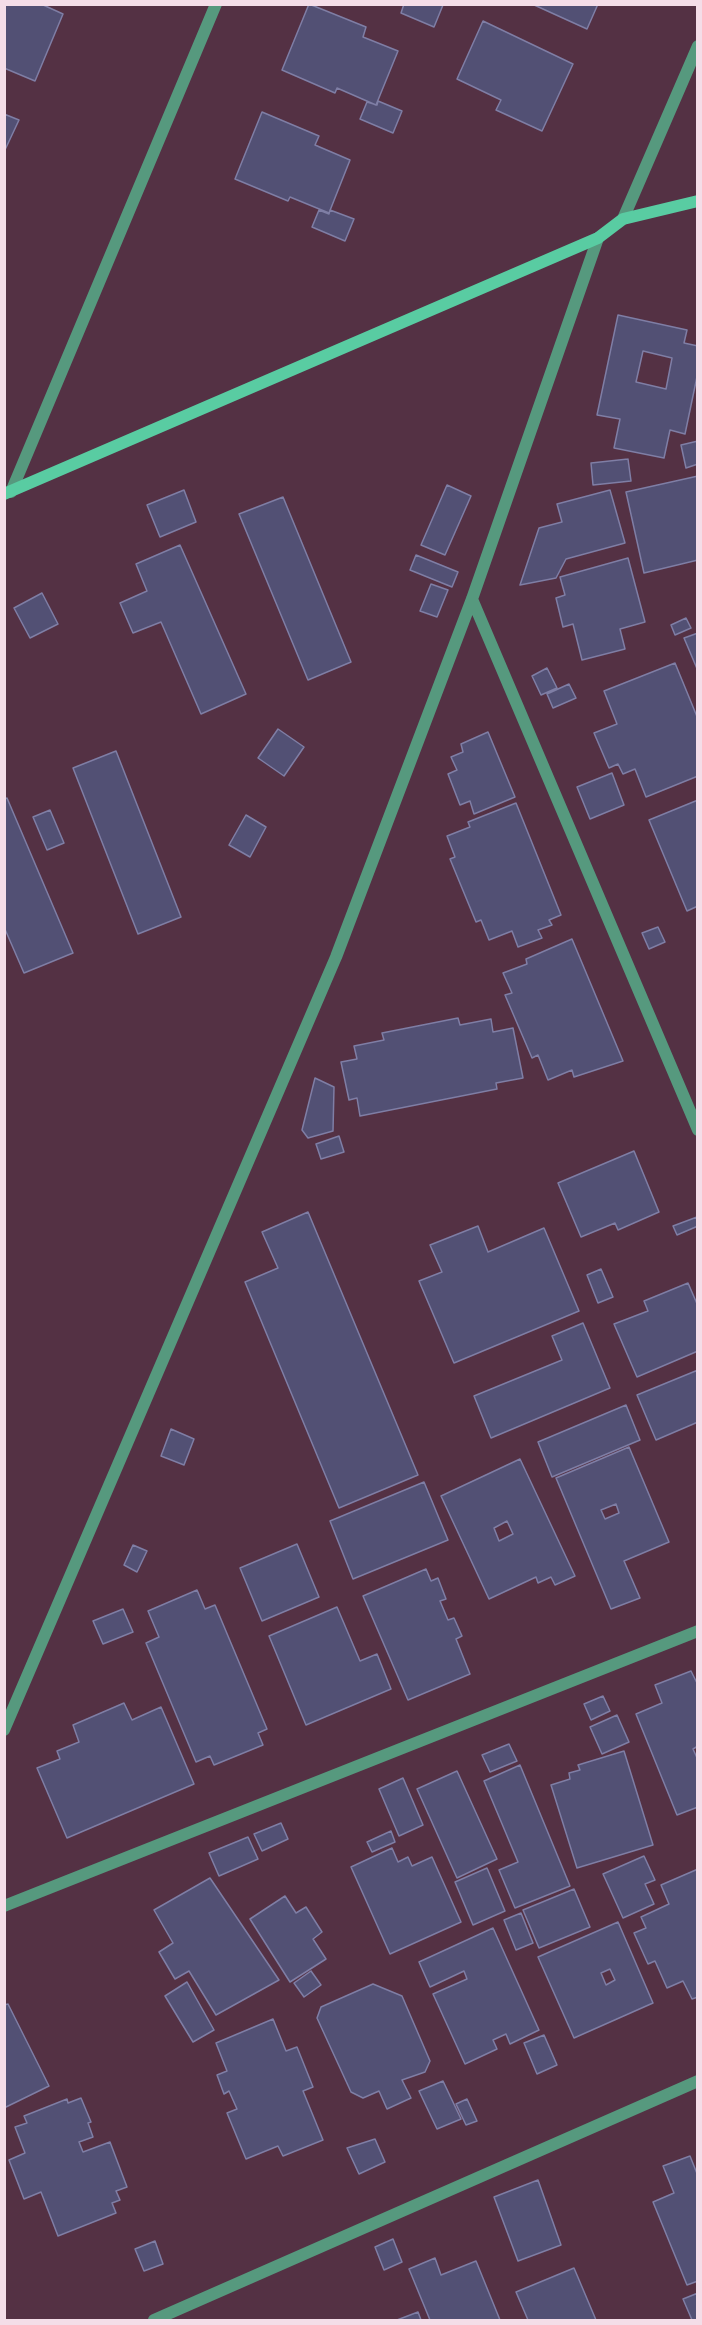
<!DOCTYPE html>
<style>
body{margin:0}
#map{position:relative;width:702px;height:2325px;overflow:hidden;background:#543144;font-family:Commissioner,sans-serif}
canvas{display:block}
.frame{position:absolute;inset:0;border:6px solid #f4dde8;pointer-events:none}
</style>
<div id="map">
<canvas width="702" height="2325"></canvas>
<div class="frame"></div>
</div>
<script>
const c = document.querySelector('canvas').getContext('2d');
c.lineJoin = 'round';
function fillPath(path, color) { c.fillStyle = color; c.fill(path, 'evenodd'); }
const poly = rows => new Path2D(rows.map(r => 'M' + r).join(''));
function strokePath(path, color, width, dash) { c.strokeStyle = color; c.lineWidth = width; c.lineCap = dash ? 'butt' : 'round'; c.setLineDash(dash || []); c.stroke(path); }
const building = poly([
 [4,4,41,4,63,14,35,81,4,68,4,4],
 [309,4,366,27,363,37,398,51,376,105,337,88,335,93,282,70,309,4],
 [404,4,443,4,443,5,434,27,401,13,404,4],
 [532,4,598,4,587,29,532,4],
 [483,21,573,64,542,131,496,110,501,100,457,79,483,21],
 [378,101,402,111,393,133,360,119,367,102,377,105,378,101],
 [262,112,319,136,315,145,350,160,329,213,290,197,288,201,235,179,262,112],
 [4,114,19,120,4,152,4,114],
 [319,210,329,214,330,210,354,219,345,241,312,227,319,210],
 [618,315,687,330,684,343,698,346,698,372,685,434,670,430,664,458,614,448,620,419,597,415,618,315],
 [643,351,672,358,666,389,636,382,643,351],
 [698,441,698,464,686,468,681,445,698,441],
 [628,459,631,481,593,485,591,463,628,459],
 [698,476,698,560,644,573,626,492,698,476],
 [447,485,471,496,445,555,421,545,447,485],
 [184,490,196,522,160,537,147,505,184,490],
 [610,490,625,543,566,559,556,578,520,585,539,528,562,522,557,504,610,490],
 [283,497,351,662,308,680,239,514,283,497],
 [180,545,246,694,201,714,161,622,133,633,120,603,147,591,136,564,180,545],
 [416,555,458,572,452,587,410,570,416,555],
 [628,558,645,622,620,629,625,649,582,660,573,624,563,627,556,598,565,595,560,577,628,558],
 [431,584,448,590,437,617,420,611,431,584],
 [42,593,58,624,30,638,14,608,42,593],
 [686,618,691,628,675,635,671,625,686,618],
 [698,633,698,671,684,638,698,633],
 [675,663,698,719,698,776,646,797,635,769,623,774,618,764,609,768,594,733,617,724,604,691,675,663],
 [547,668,557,688,541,695,532,676,547,668],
 [569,684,576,698,553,708,547,694,569,684],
 [278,729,304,747,284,776,258,758,278,729],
 [488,732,515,797,474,814,470,801,460,805,448,774,457,770,451,757,463,752,461,744,488,732],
 [116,751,181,917,138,934,73,768,116,751],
 [612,773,624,805,590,819,577,787,612,773],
 [7,798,73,953,24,973,4,927,4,799,7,798],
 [698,800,698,906,687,911,649,820,698,800],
 [516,803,561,915,549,920,552,925,538,930,542,938,518,947,512,931,489,940,481,920,476,922,450,859,455,857,447,836,470,827,468,822,516,803],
 [50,810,64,843,47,850,33,817,50,810],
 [246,815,266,827,250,857,229,845,246,815],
 [658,927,665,942,649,949,642,933,658,927],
 [572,939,623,1061,574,1077,572,1070,548,1080,538,1055,532,1058,505,995,512,993,503,973,527,964,526,959,572,939],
 [458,1018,460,1025,491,1019,493,1032,513,1028,523,1078,496,1083,497,1089,360,1116,357,1098,349,1100,341,1062,357,1059,354,1046,384,1040,382,1033,458,1018],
 [315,1078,334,1087,333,1131,308,1138,302,1130,315,1078],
 [339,1136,344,1152,321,1159,316,1144,339,1136],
 [634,1151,659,1212,618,1230,615,1223,581,1237,558,1183,634,1151],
 [308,1212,418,1475,339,1508,245,1282,278,1268,262,1232,308,1212],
 [697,1217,698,1226,677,1235,673,1226,697,1217],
 [478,1226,488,1252,544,1228,579,1311,454,1363,419,1281,442,1272,430,1245,478,1226],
 [601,1269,613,1297,598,1303,587,1275,601,1269],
 [688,1283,698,1306,698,1351,637,1377,614,1324,648,1311,644,1301,688,1283],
 [583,1323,610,1388,491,1438,474,1396,562,1360,552,1336,583,1323],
 [698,1370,698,1422,656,1440,637,1395,698,1370],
 [626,1405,640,1440,552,1477,538,1442,626,1405],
 [171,1429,194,1439,184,1465,161,1456,171,1429],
 [629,1447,669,1542,624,1561,640,1598,611,1609,556,1478,629,1447],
 [616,1504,619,1513,605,1519,601,1510,616,1504],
 [520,1459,575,1576,555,1585,551,1577,538,1583,536,1577,489,1599,441,1496,520,1459],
 [507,1521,513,1534,499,1541,494,1528,507,1521],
 [424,1482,448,1540,353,1579,330,1521,424,1482],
 [297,1544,319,1597,262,1621,240,1568,297,1544],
 [133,1545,147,1551,137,1572,124,1565,133,1545],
 [426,1569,431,1581,438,1578,446,1599,440,1601,448,1620,454,1618,462,1636,456,1639,470,1674,408,1700,363,1596,426,1569],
 [197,1590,205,1609,215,1605,267,1729,258,1733,263,1745,214,1765,210,1756,196,1762,146,1643,159,1637,148,1611,197,1590],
 [337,1607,360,1661,377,1654,391,1689,306,1725,269,1636,337,1607],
 [123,1609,133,1632,103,1644,93,1621,123,1609],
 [691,1671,698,1685,698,1746,693,1749,698,1760,698,1807,677,1815,636,1714,662,1703,655,1685,691,1671],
 [603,1696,610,1711,591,1720,584,1704,603,1696],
 [124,1703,132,1720,161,1707,194,1784,67,1838,37,1768,60,1759,57,1751,79,1742,73,1725,124,1703],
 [617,1715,629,1742,602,1754,590,1727,617,1715],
 [509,1744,517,1761,490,1772,482,1755,509,1744],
 [624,1751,653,1845,577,1868,551,1785,570,1779,569,1773,580,1770,578,1765,624,1751],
 [520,1765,570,1886,515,1908,499,1870,518,1862,484,1781,520,1765],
 [457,1771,497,1859,457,1878,417,1789,457,1771],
 [403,1778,423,1825,399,1836,379,1789,403,1778],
 [281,1823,288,1839,262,1851,254,1834,281,1823],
 [391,1831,395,1842,372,1852,367,1842,391,1831],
 [248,1837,258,1859,219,1876,209,1853,248,1837],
 [392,1848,398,1862,408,1857,412,1866,432,1857,461,1922,390,1954,351,1867,392,1848],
 [644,1856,655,1880,645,1884,654,1904,623,1918,603,1874,644,1856],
 [487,1868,505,1911,473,1925,455,1882,487,1868],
 [698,1869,698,1997,692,1999,683,1981,667,1988,655,1961,648,1964,634,1933,646,1928,641,1917,669,1904,661,1885,698,1869],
 [210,1878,279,1980,216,2015,189,1971,175,1979,159,1952,173,1943,154,1910,210,1878],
 [574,1889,590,1927,539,1948,523,1910,574,1889],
 [285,1896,296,1913,306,1907,322,1932,313,1939,326,1959,290,1982,250,1919,285,1896],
 [521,1913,533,1943,516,1950,504,1920,521,1913],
 [618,1922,653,2003,574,2038,538,1957,618,1922],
 [610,1969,615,1980,606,1985,601,1973,610,1969],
 [493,1928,539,2030,510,2044,506,2034,493,2040,497,2049,465,2064,433,1994,467,1979,464,1971,430,1987,419,1962,493,1928],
 [311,1971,321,1985,304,1997,294,1983,311,1971],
 [187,1982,214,2030,193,2042,165,1996,187,1982],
 [373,1984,402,1996,430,2061,425,2072,402,2080,411,2098,387,2109,379,2091,363,2098,351,2092,317,2018,321,2007,373,1984],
 [8,2004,49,2086,4,2108,4,2005,8,2004],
 [273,2019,286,2051,297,2047,313,2087,303,2091,323,2140,283,2156,278,2146,246,2159,227,2113,237,2109,229,2091,224,2094,217,2075,227,2071,216,2043,273,2019],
 [544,2035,557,2065,537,2074,524,2043,544,2035],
 [443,2081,461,2119,437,2129,419,2091,443,2081],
 [81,2098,91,2122,88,2123,93,2137,79,2142,83,2152,110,2142,127,2187,116,2191,120,2200,112,2203,116,2213,58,2236,41,2192,24,2199,9,2160,25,2153,15,2127,27,2123,24,2116,67,2099,68,2103,81,2098],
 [467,2099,477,2121,466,2125,456,2104,467,2099],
 [375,2139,385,2162,359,2174,347,2148,375,2139],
 [690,2156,698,2176,698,2281,687,2285,653,2202,674,2193,663,2166,690,2156],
 [538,2180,561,2245,518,2261,494,2197,538,2180],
 [393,2239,402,2262,384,2270,375,2247,393,2239],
 [155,2241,163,2264,144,2271,135,2249,155,2241],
 [435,2258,441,2275,476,2261,500,2320,430,2320,409,2269,435,2258],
 [574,2268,596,2320,528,2320,516,2292,574,2268],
 [698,2293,698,2320,692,2320,683,2299,698,2293],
 [418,2312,421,2320,397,2320,418,2312]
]);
fillPath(building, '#525074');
strokePath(building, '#7f7ea5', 1.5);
strokePath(poly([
 [623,219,698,46],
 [11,492,216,4],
 [472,599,698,1130],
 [4,1730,336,957,472,599,598,238],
 [4,1906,698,1631],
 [154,2320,698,2081]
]), '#56997e', 12);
strokePath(poly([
 [4,494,598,238,623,219,698,201]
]), '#59cca2', 12);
</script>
